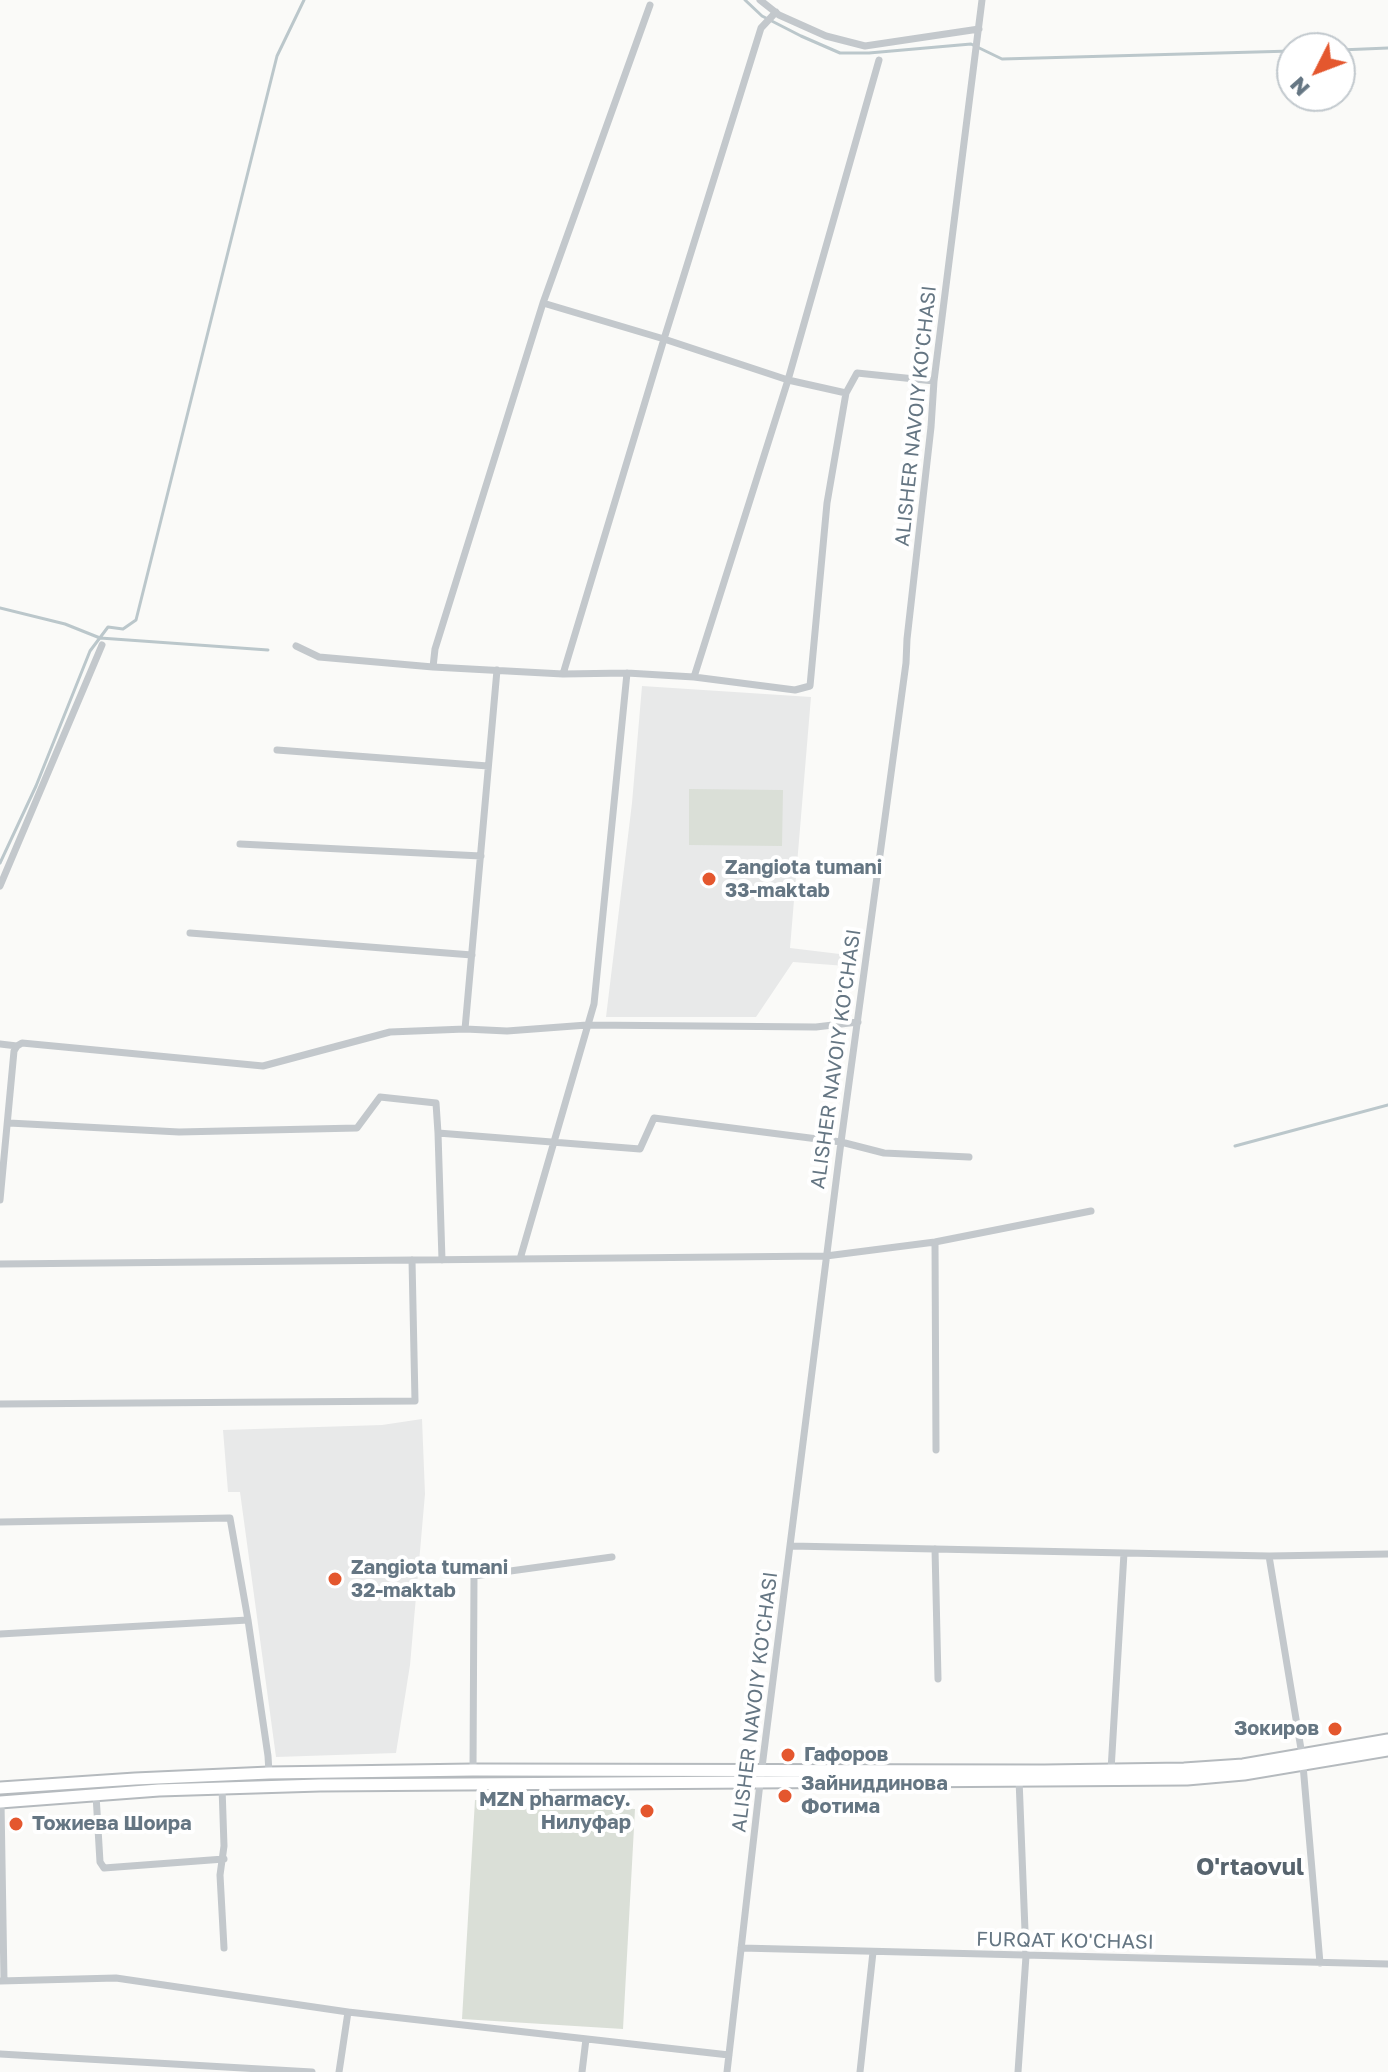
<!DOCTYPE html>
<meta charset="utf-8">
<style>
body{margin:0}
#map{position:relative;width:1388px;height:2072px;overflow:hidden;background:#fafaf8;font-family:"Golos Text",sans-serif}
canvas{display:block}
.north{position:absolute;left:1276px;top:32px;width:80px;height:80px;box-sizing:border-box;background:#fff;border:2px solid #c1c8cd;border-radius:50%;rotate:228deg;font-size:22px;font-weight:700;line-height:32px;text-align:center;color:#657683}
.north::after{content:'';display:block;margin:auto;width:28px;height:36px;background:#e4572e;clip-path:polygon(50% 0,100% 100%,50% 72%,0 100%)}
</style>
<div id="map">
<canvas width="1388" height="2072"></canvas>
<div class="north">N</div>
</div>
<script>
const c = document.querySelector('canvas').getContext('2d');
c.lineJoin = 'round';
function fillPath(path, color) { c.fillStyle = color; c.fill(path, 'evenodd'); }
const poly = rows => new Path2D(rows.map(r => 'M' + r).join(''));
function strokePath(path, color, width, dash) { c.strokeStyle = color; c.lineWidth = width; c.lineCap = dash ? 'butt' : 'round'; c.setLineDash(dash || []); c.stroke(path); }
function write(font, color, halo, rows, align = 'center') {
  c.font = font + ' "Golos Text",sans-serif'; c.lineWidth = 8; c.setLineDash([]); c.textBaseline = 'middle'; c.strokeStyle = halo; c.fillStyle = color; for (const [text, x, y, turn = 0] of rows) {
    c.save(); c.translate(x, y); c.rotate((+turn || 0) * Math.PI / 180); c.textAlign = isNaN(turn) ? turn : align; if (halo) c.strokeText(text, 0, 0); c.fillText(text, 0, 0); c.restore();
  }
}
fillPath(poly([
 [642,686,811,697,790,948,848,955,846,966,793,962,756,1017,606,1017,632,803],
 [422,1419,425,1494,410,1665,396,1753,276,1757,240,1492,228,1492,223,1430,382,1425]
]), '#e8e9e9');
fillPath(poly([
 [689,789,783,790,782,846,689,845],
 [475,1800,635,1809,623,2029,462,2019]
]), '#dadfd7');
strokePath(poly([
 [745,0,762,16,801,36,840,53,869,53,971,44,1002,59,1292,51],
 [1340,50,1388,48],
 [0,608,65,624,100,638,268,650],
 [0,863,36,786,90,651,108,627,123,629,136,620,277,56,304,0],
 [1235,1146,1388,1105]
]), '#bbc7cb', 3);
const primary = poly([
 [0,1788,135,1779,269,1773,473,1770,1044,1771,1184,1769,1243,1765,1388,1740],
 [0,1802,159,1790,320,1785,1187,1779,1244,1774,1388,1750]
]);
strokePath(primary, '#b5babe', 15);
strokePath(poly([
 [760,0,779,15,826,36,865,46,979,29],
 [543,303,664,339,788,380,846,393],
 [296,646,319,657,433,667,563,674,627,673,694,677,795,690,810,686,827,503,846,393,857,373,934,381],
 [433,667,435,649,543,303,650,5],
 [563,674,664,339,761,28,776,12],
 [694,677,788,380,879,60],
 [277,750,488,766],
 [240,844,481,856],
 [0,886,102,645],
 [190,933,472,955],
 [465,1029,497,670],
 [0,1044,17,1046],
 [9,1123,179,1132,357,1128,380,1097,436,1103,438,1133,640,1149,654,1118,841,1142,884,1153,969,1157],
 [438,1133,442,1260],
 [0,1200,14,1051,17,1046,22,1043,263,1066,390,1032,465,1029,507,1031,587,1025,816,1027,858,1022],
 [935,1242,936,1450],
 [520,1259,594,1004,627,673],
 [0,1264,826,1256,935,1242,1091,1211],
 [0,1404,415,1401,412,1260],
 [0,1522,230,1518,248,1620,268,1756,269,1773],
 [791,1546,1269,1556,1388,1554],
 [935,1549,938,1679],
 [1269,1556,1302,1755],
 [0,1634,248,1620],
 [1303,1765,1320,1963],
 [473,1770,474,1576,612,1557],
 [1111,1770,1124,1553],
 [222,1787,224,1846,220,1875,224,1948],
 [96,1795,100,1862,104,1868,224,1859],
 [1,1802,4,1981],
 [741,1948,1388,1964],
 [0,1981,116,1978,348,2012,729,2055],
 [0,2054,312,2072],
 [339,2072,348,2012],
 [582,2072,586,2039],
 [727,2072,760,1783,841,1142,906,663,907,639,931,427,934,381,982,0],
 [860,2072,873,1952],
 [1018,2072,1026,1956,1019,1779]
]), '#c3c8cc', 7);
strokePath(primary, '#fff', 11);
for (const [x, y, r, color] of [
 [709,879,8,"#e4572e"],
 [335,1579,8,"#e4572e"],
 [1335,1729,8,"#e4572e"],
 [788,1755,8,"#e4572e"],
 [785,1796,8,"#e4572e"],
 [647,1811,8,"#e4572e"],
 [16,1824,8,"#e4572e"]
]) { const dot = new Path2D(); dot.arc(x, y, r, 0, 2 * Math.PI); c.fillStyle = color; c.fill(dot); strokePath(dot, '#fff', 3); }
write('20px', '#657683', '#fff', [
 ["ALISHER NAVOIY KO'CHASI",916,416,-84],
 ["ALISHER NAVOIY KO'CHASI",836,1059,-82],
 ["ALISHER NAVOIY KO'CHASI",755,1702,-83],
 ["FURQAT KO'CHASI",1065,1941,1]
]);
write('bold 20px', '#657683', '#fff', [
 ["Zangiota tumani",725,868],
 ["33-maktab",725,891],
 ["Zangiota tumani",351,1568],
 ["32-maktab",351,1591],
 ["Зокиров",1319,1729,"right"],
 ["Гафоров",804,1755],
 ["Зайниддинова",801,1784],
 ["Фотима",801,1807],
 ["MZN pharmacy.",631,1800,"right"],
 ["Нилуфар",631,1823,"right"],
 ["Тожиева Шоира",32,1824]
], 'left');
write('bold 24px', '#57646e', '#fff', [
 ["O'rtaovul",1250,1867]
]);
</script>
